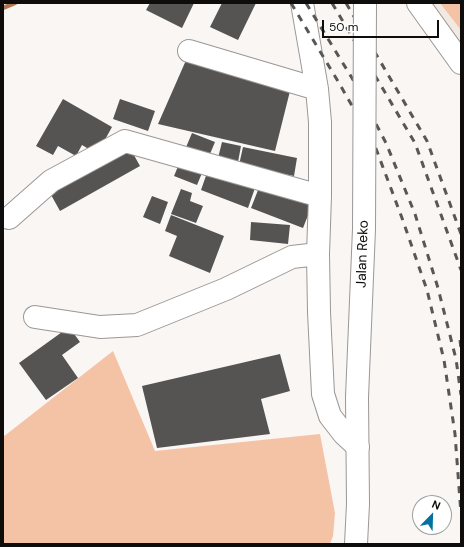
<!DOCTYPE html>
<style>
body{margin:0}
#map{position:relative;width:464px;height:547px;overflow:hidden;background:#f9f6f4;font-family:"DM Sans",sans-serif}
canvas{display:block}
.frame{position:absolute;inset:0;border:4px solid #0e0d0c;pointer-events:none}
.north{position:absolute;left:412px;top:495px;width:40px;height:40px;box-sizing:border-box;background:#fff;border:1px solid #9f9e9e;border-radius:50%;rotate:23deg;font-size:11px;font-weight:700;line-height:16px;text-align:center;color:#0e0d0c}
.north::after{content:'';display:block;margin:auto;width:14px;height:18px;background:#03739e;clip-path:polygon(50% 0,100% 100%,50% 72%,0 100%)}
.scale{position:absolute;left:322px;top:20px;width:117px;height:18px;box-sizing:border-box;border:2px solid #0e0d0c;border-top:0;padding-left:5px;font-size:12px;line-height:14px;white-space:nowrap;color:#0e0d0c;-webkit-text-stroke:3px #fff;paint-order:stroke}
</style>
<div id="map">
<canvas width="464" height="547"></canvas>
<div class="frame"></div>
<div class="north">N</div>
<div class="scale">50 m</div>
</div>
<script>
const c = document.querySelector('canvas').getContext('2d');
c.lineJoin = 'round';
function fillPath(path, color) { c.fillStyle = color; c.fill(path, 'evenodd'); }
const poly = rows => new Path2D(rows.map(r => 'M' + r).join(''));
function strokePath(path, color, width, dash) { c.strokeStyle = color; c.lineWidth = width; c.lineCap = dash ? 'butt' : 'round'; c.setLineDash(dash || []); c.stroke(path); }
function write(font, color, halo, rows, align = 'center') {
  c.font = font + ' "DM Sans",sans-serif'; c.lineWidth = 4; c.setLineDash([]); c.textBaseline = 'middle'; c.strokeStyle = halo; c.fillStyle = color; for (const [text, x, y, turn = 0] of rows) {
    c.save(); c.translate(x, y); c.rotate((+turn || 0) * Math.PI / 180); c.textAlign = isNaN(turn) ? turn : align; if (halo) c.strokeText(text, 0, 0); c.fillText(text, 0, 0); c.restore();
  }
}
fillPath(poly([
 [431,3,461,3,461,45]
]), '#f2e9e3');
fillPath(poly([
 [440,3,461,3,461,30],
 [113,351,155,451,320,434,335,513,333,536,330,544,3,544,3,437]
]), '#f4c3a5');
strokePath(poly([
 [3,8,15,3]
]), '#b2764e', 4.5);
fillPath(poly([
 [150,3,194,3,182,28,146,10],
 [222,3,256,3,238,40,210,27],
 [187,58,291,87,275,151,158,124],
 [63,99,112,127,97,154,82,145,76,156,58,146,53,155,36,146],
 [120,99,155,111,148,131,113,119],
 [192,133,215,142,197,185,174,176],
 [222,142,241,146,238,162,218,158],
 [243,147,297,158,294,176,239,165],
 [130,148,140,166,60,211,50,193],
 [208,170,255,188,248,208,201,190],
 [260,185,312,205,303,228,251,208],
 [181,189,192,193,190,201,203,206,196,223,171,214],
 [152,196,168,202,160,224,143,217],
 [171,215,224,236,210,273,169,256,177,236,165,231],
 [251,222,290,225,288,244,250,240],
 [69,327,80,342,62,355,78,378,46,400,19,363],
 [280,354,290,391,261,399,270,434,157,448,142,386]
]), '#565452');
const minor = poly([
 [302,3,317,89,320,122,320,196,318,254,319,312,323,394,330,416,344,434,358,447],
 [418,3,461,63],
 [189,51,317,89],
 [9,218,51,181,125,141,320,196],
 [35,317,100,327,137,325,226,289,292,257,318,254]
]);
const major = poly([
 [356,544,358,504,357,397]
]);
strokePath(minor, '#9a9795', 24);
strokePath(major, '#9a9795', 24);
strokePath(minor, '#fff', 22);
strokePath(major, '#fff', 22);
strokePath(poly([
 [291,3,339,83,375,146,402,218,427,290,444,360,455,434,461,514],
 [306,3,352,78,386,143,415,214,438,288,456,359,461,395],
 [332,3,415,143,461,270],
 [346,3,427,141,461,234],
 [460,340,461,349]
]), '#585755', 3, [7, 7]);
const majorBridge = poly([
 [357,397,364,229,365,3]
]);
strokePath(majorBridge, '#9a9795', 24, []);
strokePath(majorBridge, '#fff', 22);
write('14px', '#0e0d0c', '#fff', [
 ["Jalan Reko",363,254,-88]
]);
</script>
